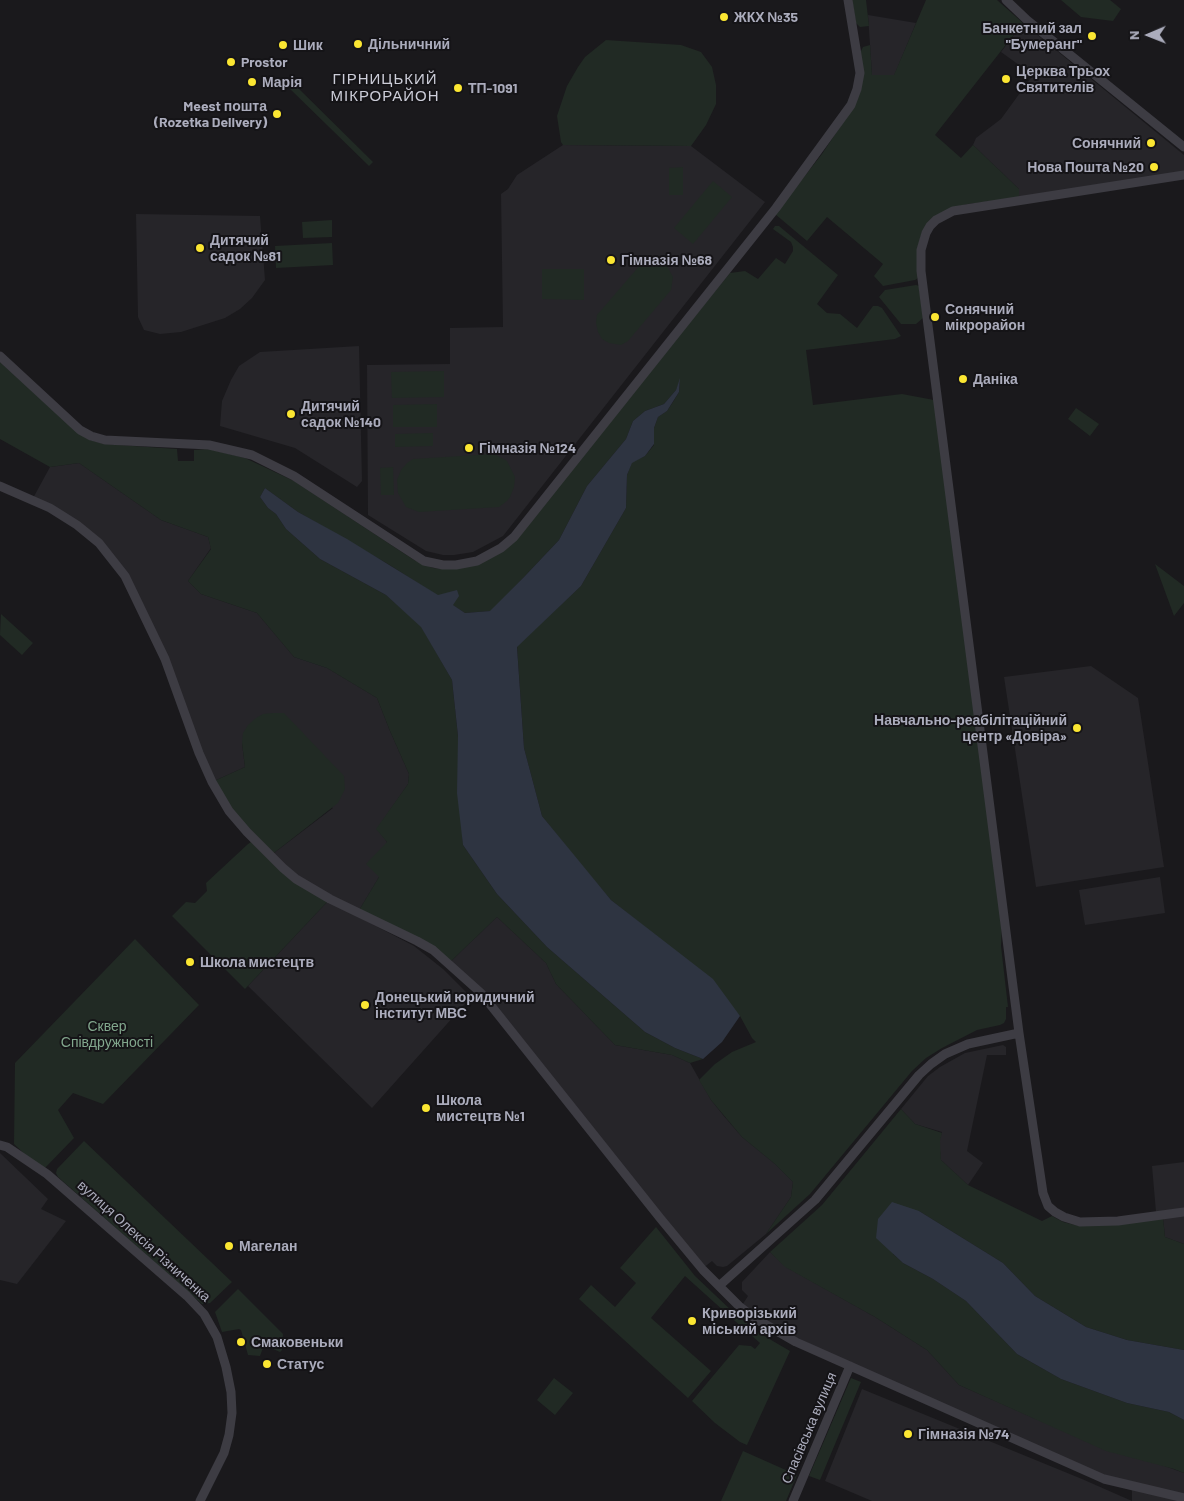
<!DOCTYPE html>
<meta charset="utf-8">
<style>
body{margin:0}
#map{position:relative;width:1184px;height:1501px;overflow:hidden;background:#1a191c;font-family:Barlow,sans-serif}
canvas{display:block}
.north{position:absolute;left:1124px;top:10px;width:50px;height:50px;-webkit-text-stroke:4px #151417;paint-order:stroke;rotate:269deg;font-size:14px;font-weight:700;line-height:20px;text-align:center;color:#abacbc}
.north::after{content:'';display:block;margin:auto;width:18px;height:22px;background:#abacbc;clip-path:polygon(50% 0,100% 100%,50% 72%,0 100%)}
</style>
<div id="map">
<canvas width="1184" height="1501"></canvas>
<div class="north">N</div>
</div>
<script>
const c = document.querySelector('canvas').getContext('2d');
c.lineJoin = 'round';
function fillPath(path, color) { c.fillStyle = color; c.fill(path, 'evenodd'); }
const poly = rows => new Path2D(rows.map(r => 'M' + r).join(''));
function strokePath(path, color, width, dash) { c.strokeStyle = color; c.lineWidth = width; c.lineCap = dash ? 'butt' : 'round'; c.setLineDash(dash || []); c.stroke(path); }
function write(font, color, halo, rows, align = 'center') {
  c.font = font + ' Barlow,sans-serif'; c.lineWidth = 4; c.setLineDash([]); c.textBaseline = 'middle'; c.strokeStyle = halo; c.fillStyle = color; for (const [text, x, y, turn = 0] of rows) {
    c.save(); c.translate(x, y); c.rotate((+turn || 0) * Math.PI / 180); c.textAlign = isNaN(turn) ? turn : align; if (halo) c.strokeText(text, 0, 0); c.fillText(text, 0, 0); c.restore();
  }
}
fillPath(poly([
 [868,15,916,23,894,76,872,75],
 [1023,23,1184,155,1184,173,1019,198,1019,189,973,145,976,138,1001,119,1033,75,1001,52],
 [563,145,691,146,765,202,503,536,473,552,454,555,443,555,426,551,368,515,367,365,450,364,450,328,503,327,501,194,508,189,517,175],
 [136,214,260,216,265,280,252,298,240,309,225,318,181,332,160,334,144,330,138,317],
 [359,346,362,481,357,487,295,448,220,426,222,401,231,380,239,366,260,352],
 [79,463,161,520,208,537,211,548,188,581,201,594,257,613,294,657,327,668,377,698,390,731,409,774,408,784,377,829,387,842,379,877,358,912,336,902,270,856,333,808,242,743,245,767,212,782,144,613,99,543,32,500,50,467],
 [1091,666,1138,698,1164,867,1036,887,1004,677],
 [1160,877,1165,913,1085,925,1079,890],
 [328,901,414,946,443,969,471,997,372,1108,248,986],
 [497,917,546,963,556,984,615,1045,672,1055,690,1063,711,1100,723,1115,742,1137,775,1164,793,1182,791,1197,766,1234,727,1266,723,1267,717,1266,712,1261,702,1269,481,993,449,963],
 [1003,1045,1006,1047,1006,1055,987,1055,967,1151,983,1163,968,1185,941,1160,939,1141,942,1132,915,1124,901,1109,928,1076,940,1067,965,1053],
 [0,1153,48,1199,41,1209,66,1221,17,1284,0,1280],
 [1184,1162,1184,1208,1156,1212,1152,1166],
 [1184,1215,1184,1244,1165,1237,1163,1218],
 [770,1252,786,1267,875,1317,927,1350,959,1385,1036,1419,1184,1473,1184,1501,1132,1501,1132,1486,1104,1479,850,1366,741,1307,748,1296,742,1290,742,1282],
 [862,1389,1082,1479,1132,1501,872,1501,825,1481]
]), '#262529');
fillPath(poly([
 [852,0,866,0,869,26,860,27,856,23],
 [926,0,997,0,1023,23,935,135,961,158,973,145,1019,189,1019,198,968,204,951,208,922,232,917,250,918,278,915,280,883,286,874,276,883,264,827,217,807,241,775,214,822,154,854,106,861,51,863,47,870,45,872,75,894,75],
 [1061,0,1110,0,1121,9,1113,21,1081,17],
 [606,40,681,45,701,52,712,67,716,85,716,104,706,125,691,146,563,145,561,142,557,116,567,86,578,67,585,57],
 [293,83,373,162,369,166,288,87],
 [683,167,683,195,669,195,669,168],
 [713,181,732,197,693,244,674,228],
 [332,220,332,237,303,238,302,222],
 [775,226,779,226,838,275,817,304,827,313,840,314,857,328,873,306,878,306,882,308,901,336,895,339,806,350,813,405,902,394,934,400,1002,923,1001,946,1008,1007,1006,1007,1006,1019,1004,1023,1000,1025,977,1030,942,1048,926,1058,912,1071,810,1194,766,1234,791,1197,793,1182,775,1164,742,1137,711,1100,699,1080,715,1064,732,1052,756,1042,752,1038,740,1016,656,936,611,900,577,860,542,816,524,748,517,646,581,586,626,508,627,475,632,462,645,456,654,445,654,428,658,417,667,411,673,402,679,392,680,380,676,390,664,404,645,411,633,421,626,439,587,486,559,540,524,577,491,611,465,613,388,564,298,512,265,488,260,497,268,508,276,514,286,529,320,559,386,595,421,626,452,680,458,736,463,845,497,894,547,947,645,1032,675,1048,703,1059,690,1063,672,1055,615,1045,556,984,546,963,497,917,449,963,358,912,379,877,366,864,387,842,376,829,408,784,409,774,390,731,377,698,327,668,294,657,257,613,201,594,188,581,211,549,208,537,161,520,79,463,50,467,0,439,0,362,78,433,90,440,104,444,177,449,178,461,194,461,194,450,209,449,245,458,294,481,414,560,433,568,443,569,503,551,730,273,745,271,758,279,776,258,785,264,793,251,793,247,791,242,773,229],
 [332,243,333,265,276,268,275,246],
 [649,260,660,261,667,266,673,277,671,290,628,341,621,345,609,343,602,339,598,332,596,323,597,315,641,264],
 [542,269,584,269,584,300,542,299],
 [916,285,919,286,923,318,916,324,901,324,879,297,885,290],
 [444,371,444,397,392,398,391,372],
 [437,404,437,427,393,427,393,405],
 [1076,408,1099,424,1090,436,1068,419],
 [433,433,433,446,395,447,395,434],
 [494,454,507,461,515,477,514,487,510,497,507,501,499,507,419,512,406,507,398,493,397,480,401,470,407,463,413,459],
 [393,467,394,495,381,495,380,468],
 [1155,564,1184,586,1184,603,1174,616],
 [1,614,33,643,22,655,0,635],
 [273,713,284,713,344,776,345,789,338,803,270,856,247,832,212,782,245,767,242,743,243,733,248,725,256,718,263,714],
 [251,842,328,901,245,989,172,916,186,902,195,903,207,891,206,883,248,844],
 [135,939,199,1005,103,1104,73,1093,58,1110,74,1138,42,1171,14,1144,15,1063],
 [901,1109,915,1124,942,1133,940,1141,941,1160,968,1185,1042,1221,1052,1216,1063,1222,1079,1226,1094,1226,1163,1218,1165,1237,1184,1244,1184,1350,1127,1340,1086,1327,1035,1296,1003,1263,919,1211,893,1254,903,1263,933,1279,966,1301,1017,1354,1061,1379,1127,1403,1169,1412,1184,1420,1184,1473,1174,1469,1106,1451,959,1385,927,1350,875,1317,785,1267,770,1252,822,1205],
 [84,1141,232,1282,210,1303,205,1304,202,1304,58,1177,56,1173,57,1169],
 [656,1227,695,1276,733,1312,749,1325,745,1330,685,1276,651,1318,711,1371,688,1398,579,1299,591,1285,615,1307,636,1283,620,1268],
 [238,1289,283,1334,282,1350,280,1352,264,1345,260,1356,248,1355,241,1330,239,1329,222,1332,215,1312],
 [754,1330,790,1351,747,1445,740,1442,715,1423,692,1401,739,1345,751,1346,755,1349,760,1343,751,1335],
 [554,1378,573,1393,555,1415,537,1400],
 [851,1378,861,1382,820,1480,809,1476],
 [743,1451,797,1475,786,1501,721,1501]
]), '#212a24');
fillPath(poly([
 [680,378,679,392,667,411,658,417,654,428,654,444,645,456,632,463,627,475,626,508,581,586,517,647,524,748,542,816,611,900,713,979,740,1016,722,1042,703,1059,675,1048,645,1032,547,947,497,894,463,845,457,793,458,736,452,680,421,627,386,595,320,559,286,529,276,514,268,508,260,497,265,488,298,512,347,539,438,595,457,590,459,596,453,605,465,613,490,611,524,577,559,540,587,486,626,439,633,421,645,411,664,404,676,390],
 [892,1202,919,1211,1003,1263,1035,1296,1086,1327,1127,1340,1184,1350,1184,1420,1169,1412,1127,1403,1061,1379,1017,1354,966,1301,933,1279,903,1263,876,1238,878,1219]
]), '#2e3441');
strokePath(poly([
 [1006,0,1027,20,1184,147],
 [1184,175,953,211,936,220,930,226,926,233,921,250,921,271,1019,1033,1043,1193,1048,1206,1055,1212,1064,1217,1080,1222,1118,1221,1184,1212],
 [0,356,80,430,91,436,105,440,209,445,252,455,294,476,424,561,443,565,456,565,477,561,501,548,514,537,776,208,851,105,857,89,860,73,848,0],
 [0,486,50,508,77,525,99,543,125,576,165,659,199,753,212,782,229,811,247,832,283,868,296,879,330,899,417,941,433,950,481,993,660,1218,703,1270,739,1306,756,1319,796,1342,1104,1479,1184,1498],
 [0,1145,7,1147,47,1174,187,1296,204,1314,217,1337,226,1367,231,1392,232,1413,229,1435,224,1453,200,1501],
 [719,1286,815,1200,919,1075,931,1064,945,1054,968,1044,1019,1033],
 [793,1501,850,1366]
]), '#3d3c43', 9);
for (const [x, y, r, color] of [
 [724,17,5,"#fbe632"],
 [1092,36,5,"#fbe632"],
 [358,44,5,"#fbe632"],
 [283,45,5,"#fbe632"],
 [231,62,5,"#fbe632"],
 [1006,79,5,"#fbe632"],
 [252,82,5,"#fbe632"],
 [458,88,5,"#fbe632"],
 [277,114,5,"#fbe632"],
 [1151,143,5,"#fbe632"],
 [1154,167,5,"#fbe632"],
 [200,248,5,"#fbe632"],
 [611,260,5,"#fbe632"],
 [935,317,5,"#fbe632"],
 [963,379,5,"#fbe632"],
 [291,414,5,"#fbe632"],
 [469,448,5,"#fbe632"],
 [1077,728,5,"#fbe632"],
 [190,962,5,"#fbe632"],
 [365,1005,5,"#fbe632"],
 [426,1108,5,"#fbe632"],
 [229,1246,5,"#fbe632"],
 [692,1321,5,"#fbe632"],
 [241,1342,5,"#fbe632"],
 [267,1364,5,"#fbe632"],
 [908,1434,5,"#fbe632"]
]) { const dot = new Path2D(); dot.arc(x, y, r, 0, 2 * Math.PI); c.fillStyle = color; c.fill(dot); strokePath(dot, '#151417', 2); }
write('bold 14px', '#abacbc', '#151417', [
 ["ЖКХ №35",734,17],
 ["Банкетний зал",1082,28,"right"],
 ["\"Бумеранг\"",1082,44,"right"],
 ["Дільничний",368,44],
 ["Шик",293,45],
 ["Prostor",241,62],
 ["Церква Трьох",1016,71],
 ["Святителів",1016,87],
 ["Марія",262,82],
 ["ТП-1091",468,88],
 ["Meest пошта",267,106,"right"],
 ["(Rozetka Delivery)",267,122,"right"],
 ["Сонячний",1141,143,"right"],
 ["Нова Пошта №20",1144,167,"right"],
 ["Дитячий",210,240],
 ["садок №81",210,256],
 ["Гімназія №68",621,260],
 ["Сонячний",945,309],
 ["мікрорайон",945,325],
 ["Даніка",973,379],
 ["Дитячий",301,406],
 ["садок №140",301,422],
 ["Гімназія №124",479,448],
 ["Навчально-реабілітаційний",1067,720,"right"],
 ["центр «Довіра»",1067,736,"right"],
 ["Школа мистецтв",200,962],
 ["Донецький юридичний",375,997],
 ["інститут МВС",375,1013],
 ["Школа",436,1100],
 ["мистецтв №1",436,1116],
 ["Магелан",239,1246],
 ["Криворізький",702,1313],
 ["міський архів",702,1329],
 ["Смаковеньки",251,1342],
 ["Статус",277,1364],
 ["Гімназія №74",918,1434]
], 'left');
write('14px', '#82a78d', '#151417', [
 ["Сквер",107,1026],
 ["Співдружності",107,1042]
]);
write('14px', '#abacbc', '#151417', [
 ["вулиця Олексія Різниченка",144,1241,42],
 ["Спасівська вулиця",809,1428,-67]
]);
c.letterSpacing = '1px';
write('15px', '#cccdd8', '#151417', [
 ["ГІРНИЦЬКИЙ",385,79],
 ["МІКРОРАЙОН",385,96]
]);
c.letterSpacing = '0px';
</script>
